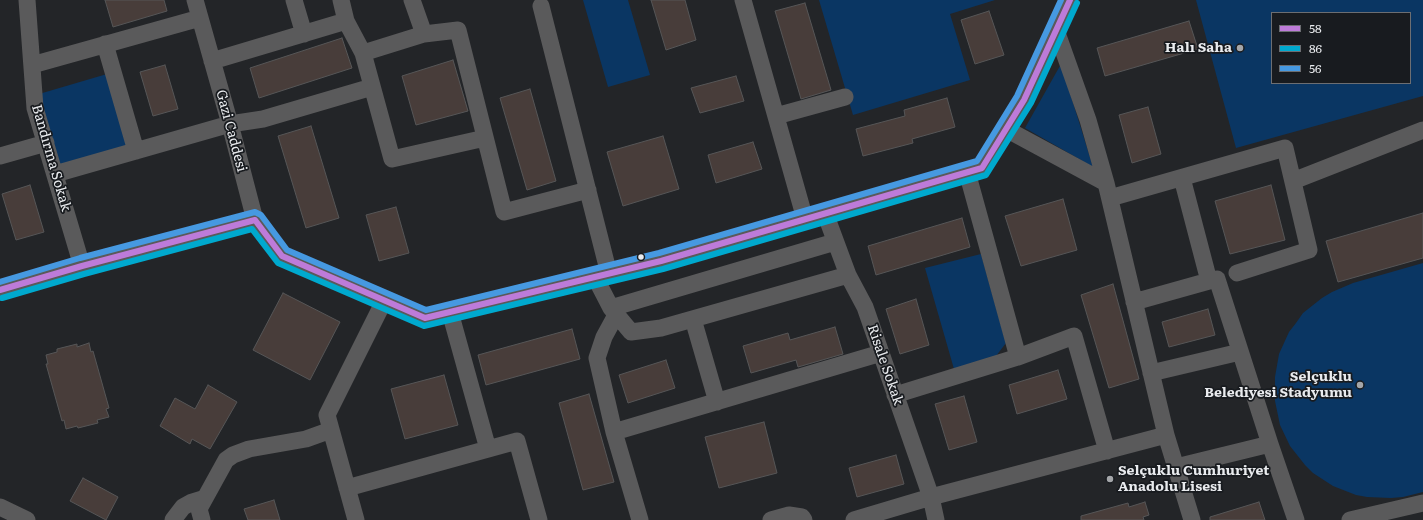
<!DOCTYPE html>
<meta charset="utf-8">
<style>
body{margin:0}
#map{position:relative;width:1423px;height:520px;overflow:hidden;background:#232528;font-family:Literata,serif}
canvas{display:block}
.legend{position:absolute;left:1271px;top:12px;width:140px;height:72px;box-sizing:border-box;background:#181b1f;border:1px solid #6c6e72;margin:0;padding:5px 7px;list-style:none;font-size:12px;color:#e9ebee}
.legend li{display:flex;align-items:center;gap:8px;height:20px}
.legend b{width:20px;border:1px solid #6c6e72}
</style>
<div id="map">
<canvas width="1423" height="520"></canvas>
<ul class="legend">
<li><b style="height:5px;background:#bd7bd9"></b>58</li>
<li><b style="height:5px;background:#00a9ce"></b>86</li>
<li><b style="height:5px;background:#4699e1"></b>56</li>
</ul>
</div>
<script>
const c = document.querySelector('canvas').getContext('2d');
c.lineJoin = 'round';
function fillPath(path, color) { c.fillStyle = color; c.fill(path, 'evenodd'); }
const poly = rows => new Path2D(rows.map(r => 'M' + r).join(''));
function strokePath(path, color, width, dash) { c.strokeStyle = color; c.lineWidth = width; c.lineCap = dash ? 'butt' : 'round'; c.setLineDash(dash || []); c.stroke(path); }
function write(font, color, halo, rows, align = 'center') {
  c.font = font + ' Literata,serif'; c.lineWidth = 3.5; c.setLineDash([]); c.textBaseline = 'middle'; c.strokeStyle = halo; c.fillStyle = color; for (const [text, x, y, turn = 0] of rows) {
    c.save(); c.translate(x, y); c.rotate((+turn || 0) * Math.PI / 180); c.textAlign = isNaN(turn) ? turn : align; if (halo) c.strokeText(text, 0, 0); c.fillText(text, 0, 0); c.restore();
  }
}
fillPath(poly([
 [583,0,628,0,650,75,608,87],
 [819,0,995,0,950,14,970,80,853,115],
 [1196,0,1423,0,1423,96,1236,148],
 [1272,13,1410,13,1410,83,1272,83],
 [1061,64,1093,167,1025,128],
 [107,74,127,146,61,167,39,94],
 [981,254,1006,343,996,356,954,369,925,268],
 [1423,263,1423,492,1403,497,1391,498,1367,497,1356,495,1333,486,1313,473,1305,465,1290,446,1280,425,1275,401,1275,377,1279,354,1289,332,1296,323,1303,313,1322,298,1332,292,1353,283]
]), '#0a3663');
const building = poly([
 [105,0,164,0,167,11,113,27,105,0],
 [651,0,685,0,696,40,666,50,651,0],
 [805,3,831,90,801,99,775,11,805,3],
 [989,11,1004,55,975,64,961,20,989,11],
 [1189,21,1198,49,1105,76,1097,48,1189,21],
 [342,38,352,68,259,98,250,68,342,38],
 [453,60,468,111,416,125,402,76,453,60],
 [165,65,178,109,153,116,140,72,165,65],
 [736,76,744,101,700,113,691,88,736,76],
 [530,89,556,181,527,190,500,98,530,89],
 [947,98,955,127,912,139,913,143,863,156,856,129,905,116,904,110,947,98],
 [1148,107,1161,154,1132,163,1119,115,1148,107],
 [311,126,339,218,306,228,278,136,311,126],
 [663,136,679,189,623,206,607,152,663,136],
 [753,142,762,169,716,183,708,155,753,142],
 [30,185,44,232,16,240,2,194,30,185],
 [1271,185,1285,240,1230,254,1215,201,1271,185],
 [1063,199,1077,250,1021,266,1005,216,1063,199],
 [396,207,409,253,379,261,366,215,396,207],
 [1423,213,1423,258,1338,282,1326,241,1423,213],
 [962,218,970,247,876,275,868,246,962,218],
 [1113,284,1139,379,1109,388,1081,295,1113,284],
 [283,293,340,322,310,380,253,350,283,293],
 [916,299,929,345,900,354,886,309,916,299],
 [1208,309,1215,335,1169,347,1162,322,1208,309],
 [835,327,843,354,798,367,796,360,751,373,743,346,788,333,790,340,835,327],
 [572,329,580,359,486,385,478,355,572,329],
 [89,343,91,352,93,351,109,408,106,409,109,417,97,420,98,423,78,428,77,426,66,429,64,420,62,421,46,364,48,364,46,355,57,352,57,349,77,344,77,347,89,343],
 [666,360,675,388,628,403,619,375,666,360],
 [1058,370,1067,399,1017,414,1009,385,1058,370],
 [444,375,458,425,405,439,391,389,444,375],
 [208,385,237,402,210,449,192,439,190,444,160,426,175,398,195,409,208,385],
 [589,394,614,482,583,490,559,403,589,394],
 [964,396,977,442,949,450,935,404,964,396],
 [764,422,777,473,719,488,705,437,764,422],
 [896,455,904,484,857,497,849,468,896,455],
 [83,478,118,497,106,520,70,501,83,478],
 [274,500,280,520,248,520,244,509,274,500],
 [1145,502,1149,515,1143,517,1144,520,1081,520,1081,516,1128,503,1129,507,1145,502],
 [1259,502,1265,520,1210,520,1210,517,1259,502]
]);
fillPath(building, '#483d3a');
strokePath(building, '#565657', 1);
strokePath(poly([
 [27,0,35,108,82,266],
 [195,0,230,124,255,220,282,256,425,318,661,261,982,168,1024,100,1070,0],
 [294,0,304,34],
 [412,0,424,34],
 [743,0,805,219],
 [541,6,609,274],
 [346,21,363,53,392,159,485,138],
 [1056,30,1088,120,1106,183],
 [105,44,136,151],
 [363,53,424,34,458,30,504,212,588,190],
 [212,61,346,21,341,0],
 [32,65,200,18],
 [776,116,845,97],
 [1006,129,1106,183,1166,435,1192,520],
 [0,156,46,143],
 [55,174,230,124,263,119,372,87],
 [1293,181,1423,130],
 [1110,198,1285,148,1309,250,1237,273],
 [825,213,848,275,865,307,931,497,936,520],
 [595,277,611,308,631,332,661,328,848,275],
 [1209,281,1217,279,1270,444,1296,520],
 [0,290,82,266,255,220],
 [1134,302,1209,281,1182,178],
 [611,308,835,242],
 [450,312,488,449],
 [616,315,604,337,597,358,614,432,640,520],
 [693,319,717,402],
 [1018,357,1074,336,1107,451],
 [1151,373,1240,352],
 [895,395,1018,357,967,172],
 [614,432,881,353],
 [1176,467,1270,444],
 [347,488,517,441,539,520],
 [0,507,27,520],
 [173,520,183,507,192,502,205,498],
 [202,520,199,509,226,460,233,455,249,449,306,439,331,430],
 [356,520,327,415,384,301],
 [771,520,789,515,802,517,804,520],
 [854,520,931,497,1166,435],
 [1350,520,1423,503]
]), '#5a5a5b', 17);
strokePath(poly([
 [0,290,82,266,255,220,282,256,425,318,661,261,982,168,1024,100,1070,0]
]), '#bd7bd9', 6);
strokePath(poly([
 [2,298,84,274,252,229,278,263,424,326,663,269,986,175,1031,103,1077,3]
]), '#00a9ce', 6);
strokePath(poly([
 [0,282,80,258,255,212,261,215,287,250,426,310,659,253,977,161,1017,96,1061,0]
]), '#4699e1', 6);
for (const [x, y, r, color] of [
 [1240,48,4,"#a4a6a9"],
 [641,257,3.5,"#e9ebee"],
 [1360,385,4,"#a4a6a9"],
 [1110,479,4,"#a4a6a9"]
]) { const dot = new Path2D(); dot.arc(x, y, r, 0, 2 * Math.PI); c.fillStyle = color; c.fill(dot); strokePath(dot, '#181b1f', 1.5); }
write('bold 14px', '#e9ebee', '#181b1f', [
 ["Halı Saha",1232,48],
 ["Selçuklu",1352,377],
 ["Belediyesi Stadyumu",1352,393],
 ["Selçuklu Cumhuriyet",1118,471,"left"],
 ["Anadolu Lisesi",1118,487,"left"]
], 'right');
write('14px', '#e9ebee', '#181b1f', [
 ["Gazi Caddesi",231,131,75],
 ["Bandırma Sokak",51,158,74],
 ["Risale Sokak",885,365,71]
]);
</script>
